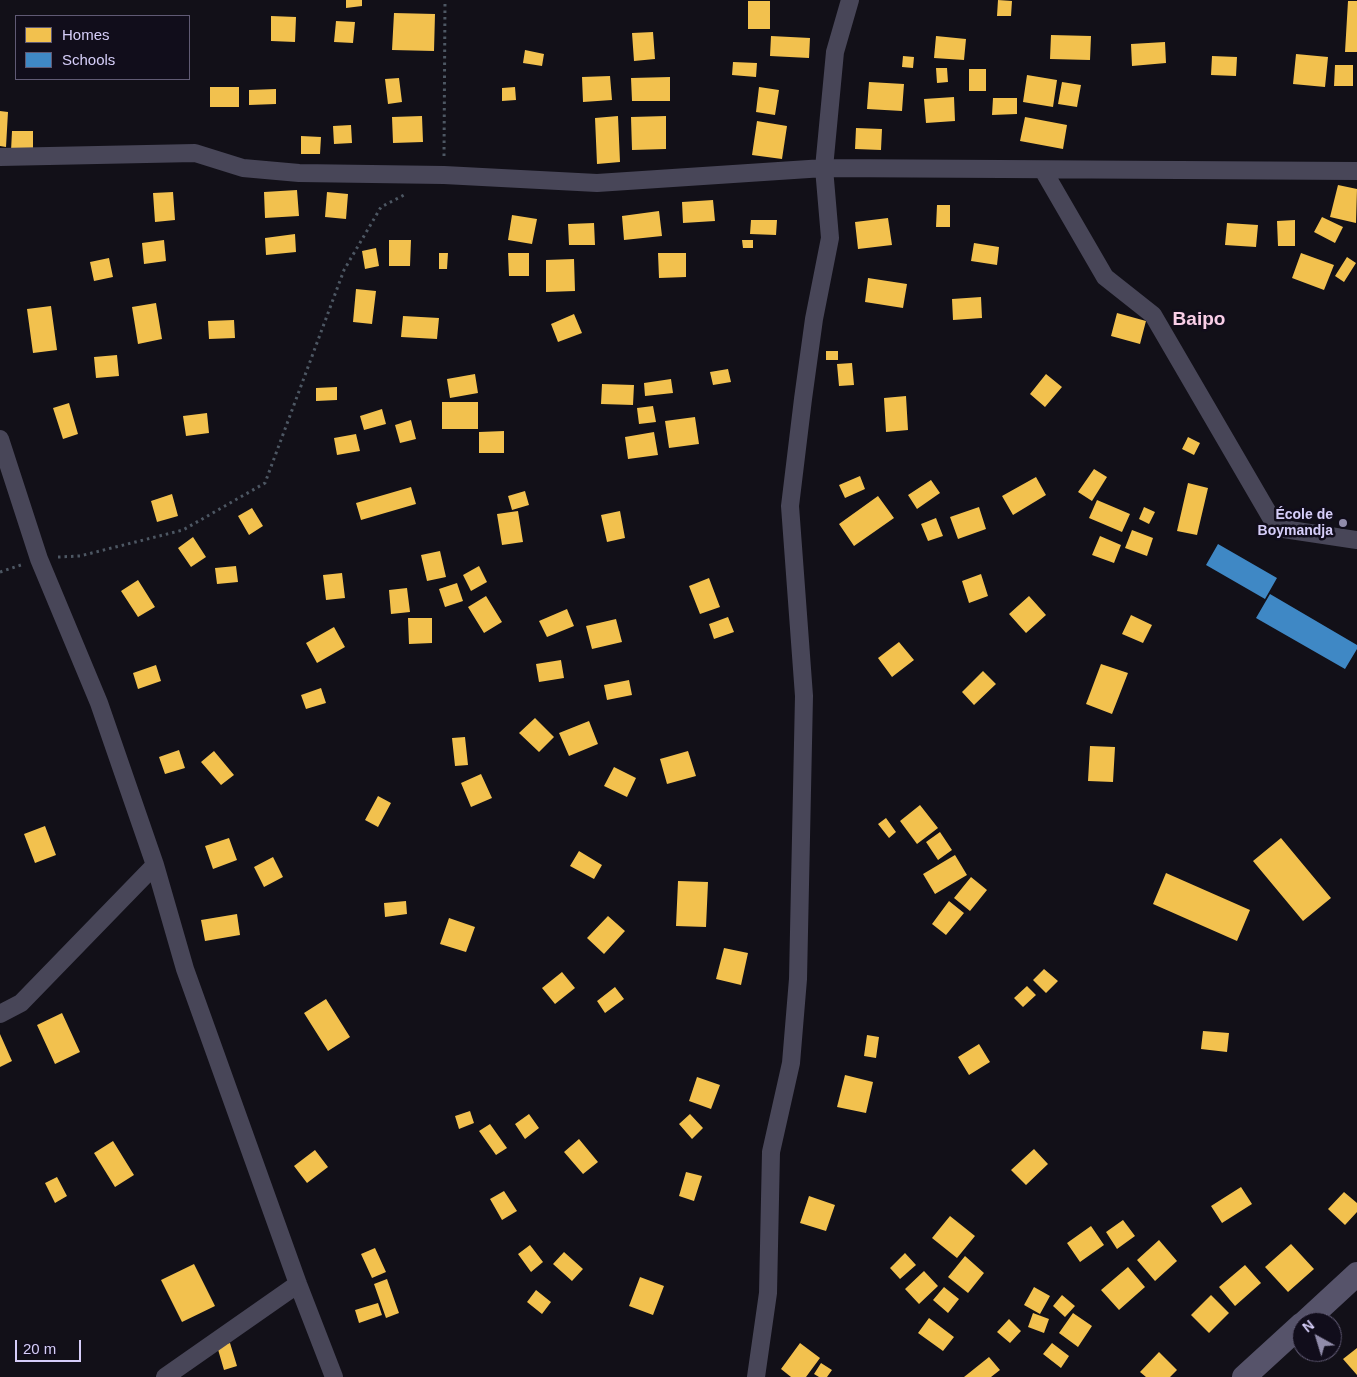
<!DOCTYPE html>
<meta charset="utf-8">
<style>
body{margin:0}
#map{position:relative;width:1357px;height:1377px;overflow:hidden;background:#121018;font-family:Helvetica,sans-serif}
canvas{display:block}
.legend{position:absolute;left:15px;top:15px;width:175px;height:65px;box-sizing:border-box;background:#110d1b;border:1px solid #605a74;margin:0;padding:6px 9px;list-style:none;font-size:15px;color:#d6cef9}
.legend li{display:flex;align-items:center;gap:10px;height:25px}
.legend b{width:25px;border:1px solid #605a74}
.north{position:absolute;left:1292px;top:1312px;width:50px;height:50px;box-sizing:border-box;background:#110d1b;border:1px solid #605a74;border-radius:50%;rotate:321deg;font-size:14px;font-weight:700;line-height:20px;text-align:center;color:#d6cef9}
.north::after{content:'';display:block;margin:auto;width:18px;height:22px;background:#918caa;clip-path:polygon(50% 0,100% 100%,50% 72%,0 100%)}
.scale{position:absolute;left:15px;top:1340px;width:66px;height:22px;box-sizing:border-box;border:2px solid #d6cef9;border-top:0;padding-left:6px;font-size:15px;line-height:18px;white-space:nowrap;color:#d6cef9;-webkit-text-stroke:4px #110d1b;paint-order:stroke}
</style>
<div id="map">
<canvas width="1357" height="1377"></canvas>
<ul class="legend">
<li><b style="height:14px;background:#f2c14e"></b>Homes</li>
<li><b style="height:14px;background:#3f88c5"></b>Schools</li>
</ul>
<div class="north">N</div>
<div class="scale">20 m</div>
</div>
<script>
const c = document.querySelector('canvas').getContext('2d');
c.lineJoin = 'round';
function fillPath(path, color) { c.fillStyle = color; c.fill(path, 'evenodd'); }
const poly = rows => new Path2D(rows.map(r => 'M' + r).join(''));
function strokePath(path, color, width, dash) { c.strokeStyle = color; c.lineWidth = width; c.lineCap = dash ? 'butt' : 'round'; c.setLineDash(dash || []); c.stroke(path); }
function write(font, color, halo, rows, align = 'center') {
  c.font = font + ' Helvetica,sans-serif'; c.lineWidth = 5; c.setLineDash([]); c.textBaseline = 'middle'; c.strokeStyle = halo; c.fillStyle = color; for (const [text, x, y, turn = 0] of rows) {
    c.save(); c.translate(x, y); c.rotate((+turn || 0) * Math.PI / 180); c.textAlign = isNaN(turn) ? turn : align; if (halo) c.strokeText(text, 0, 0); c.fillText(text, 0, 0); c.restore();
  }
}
fillPath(poly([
 [346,0,362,0,362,6,346,8],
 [998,0,1012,1,1011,16,997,16],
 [748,1,770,1,770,29,748,29],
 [1348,1,1357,1,1357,52,1345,52],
 [394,13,435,14,434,51,392,50],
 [271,16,296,17,295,42,271,41],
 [336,21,355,22,353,43,334,42],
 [653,32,655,59,634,61,632,33],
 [1051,35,1091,36,1090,60,1050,59],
 [771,36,810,38,809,58,770,56],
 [936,36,966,39,964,60,934,58],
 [1165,42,1166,63,1132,66,1131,44],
 [525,50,544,54,542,66,523,63],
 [1296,54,1328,57,1325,87,1293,84],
 [903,56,914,57,913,68,902,67],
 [1212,56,1237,57,1236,76,1211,75],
 [733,62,757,63,756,77,732,75],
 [1335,65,1353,65,1353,86,1334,86],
 [936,68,947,68,948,82,937,83],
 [969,69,986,69,986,91,969,91],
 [1027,75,1057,80,1053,107,1023,102],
 [610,76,612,100,583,102,582,77],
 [670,77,670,101,632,101,631,78],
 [399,78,402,102,388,104,385,79],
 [869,82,904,84,902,111,867,109],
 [1062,82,1081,85,1077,107,1058,104],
 [210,87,239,87,239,107,210,107],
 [515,87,516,100,502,101,502,88],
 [759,87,779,90,775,115,756,112],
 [276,89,276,104,249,105,249,90],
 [954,97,955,121,926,123,924,99],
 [993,98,1017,98,1017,114,992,115],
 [0,111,8,112,6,147,0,146],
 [422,116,423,142,393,143,392,117],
 [618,116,620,162,597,164,595,118],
 [666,116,666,149,632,150,631,117],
 [1025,117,1067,125,1063,149,1020,141],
 [757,121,787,126,782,159,752,155],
 [351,125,352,143,334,144,333,126],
 [856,128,882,129,881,150,855,149],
 [12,131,33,131,33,150,11,151],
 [301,136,321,137,320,154,301,154],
 [1338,185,1357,189,1356,223,1330,217],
 [297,190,299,216,265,218,264,192],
 [173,192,175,220,155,222,153,193],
 [327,192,348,194,346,219,325,217],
 [713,200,715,221,683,223,682,202],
 [937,205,950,205,950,227,936,227],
 [659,211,662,236,624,240,622,216],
 [512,215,537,219,532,244,508,240],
 [1322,217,1343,227,1335,243,1314,232],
 [888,218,892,245,858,249,855,222],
 [751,220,777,220,776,235,750,234],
 [1295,220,1295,246,1278,246,1277,221],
 [594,223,595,245,569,245,568,224],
 [1227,223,1258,225,1256,247,1225,245],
 [295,234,296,252,266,255,265,238],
 [164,240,166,261,144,264,142,243],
 [389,240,411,240,410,266,389,266],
 [742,240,753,240,753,248,743,248],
 [974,243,999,247,997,265,971,261],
 [376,248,379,266,365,269,362,251],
 [439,253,448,253,447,269,439,269],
 [508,253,529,253,529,276,509,276],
 [658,253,686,253,686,277,659,278],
 [1301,253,1334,265,1324,290,1292,278],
 [1347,257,1356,263,1344,282,1335,276],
 [109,258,113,277,94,281,90,262],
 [574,259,575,291,546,292,546,260],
 [868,278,907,284,903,308,865,302],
 [356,289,376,291,372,324,353,322],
 [981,297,982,318,953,320,952,299],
 [156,303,162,339,138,344,132,307],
 [51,306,57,350,33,353,27,309],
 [1117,313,1146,321,1140,344,1111,336],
 [574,314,582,333,558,342,551,324],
 [403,316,439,318,437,339,401,337],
 [234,320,235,338,209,339,208,321],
 [826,351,838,351,838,360,826,360],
 [117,355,119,376,96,378,94,357],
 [852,363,854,385,839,386,837,364],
 [728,369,731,382,713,385,710,372],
 [475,374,478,393,450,398,447,379],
 [1046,374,1062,387,1045,407,1030,394],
 [671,379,673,393,645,396,644,383],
 [602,384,634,385,633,405,601,404],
 [337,387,337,400,316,401,316,388],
 [906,396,908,430,886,432,884,398],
 [442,402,478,402,478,429,442,429],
 [69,403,78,434,63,439,53,408],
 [653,406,656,422,639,424,637,408],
 [382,409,386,424,364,430,360,416],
 [207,413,209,433,186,436,183,416],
 [695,417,699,444,669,448,665,421],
 [411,420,416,439,400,443,395,425],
 [504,431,504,453,479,453,479,432],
 [654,432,658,455,628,459,625,437],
 [356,434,360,451,337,455,334,438],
 [1188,437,1200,443,1194,455,1182,449],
 [1094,469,1107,477,1092,501,1078,492],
 [860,476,865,489,845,498,839,485],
 [1036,477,1046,495,1013,515,1002,496],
 [931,480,940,493,917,509,908,495],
 [1188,483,1208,488,1197,535,1177,531],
 [411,487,416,504,361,520,356,503],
 [525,491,529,505,512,510,508,496],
 [172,494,178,516,157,522,151,501],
 [878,496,894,518,854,546,839,524],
 [1097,500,1130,514,1122,532,1089,518],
 [979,507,986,529,958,539,950,517],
 [1144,507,1155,512,1149,524,1139,519],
 [252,508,263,526,249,535,238,516],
 [518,511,523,542,502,545,497,514],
 [620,511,625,538,607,542,601,515],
 [936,518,943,536,928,541,921,524],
 [1132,530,1153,538,1147,556,1125,548],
 [1100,536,1121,545,1114,563,1092,555],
 [193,537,206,557,191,567,178,548],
 [440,551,446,577,427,581,421,555],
 [236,566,238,582,217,584,215,568],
 [479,566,487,582,471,591,463,575],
 [342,573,345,598,326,600,323,575],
 [981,574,988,596,969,603,962,581],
 [709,578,720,607,700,614,689,586],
 [138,580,155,607,138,617,121,591],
 [457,583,463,601,445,607,439,589],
 [407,588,410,612,391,614,389,590],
 [486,596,502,622,484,633,468,607],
 [1029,596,1046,615,1026,633,1009,614],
 [567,609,574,626,547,637,539,621],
 [1131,615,1152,625,1143,643,1122,634],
 [728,617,734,632,714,639,709,624],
 [408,618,432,618,432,643,409,644],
 [616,619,622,642,592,649,586,626],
 [334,627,345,647,317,663,306,643],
 [899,642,914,660,892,677,878,658],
 [561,660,564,678,539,682,536,664],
 [1101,664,1128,673,1112,714,1086,704],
 [156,665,161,681,138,689,133,673],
 [983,671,996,684,974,705,962,692],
 [629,680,632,695,607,700,604,685],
 [321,688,326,703,306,709,301,695],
 [535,718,554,737,539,752,519,733],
 [589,721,598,744,569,756,559,733],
 [465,737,468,765,455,766,452,738],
 [1090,746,1115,747,1113,782,1088,781],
 [179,750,185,768,165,774,159,757],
 [214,751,234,775,221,785,201,762],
 [688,751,696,776,667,784,660,759],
 [614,767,636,778,627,797,604,786],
 [481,774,492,798,471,807,461,783],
 [378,796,391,803,378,827,365,820],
 [920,805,938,828,917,844,900,821],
 [886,818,896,832,889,838,878,824],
 [45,826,56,855,35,863,24,834],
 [940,832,952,850,938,860,926,842],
 [229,838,237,860,213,869,205,846],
 [1281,838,1331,898,1303,921,1253,861],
 [579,851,602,865,594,879,570,866],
 [955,855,967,875,935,894,923,874],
 [273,857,283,877,264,887,254,867],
 [1166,873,1250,910,1237,941,1153,904],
 [971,877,987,890,970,911,954,898],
 [678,881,708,882,706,927,676,926],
 [406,901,407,914,385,917,384,903],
 [949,901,964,913,946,935,932,924],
 [237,914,240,935,205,941,201,920],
 [608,916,625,931,604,954,587,938],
 [449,918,475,927,466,952,440,944],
 [724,948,748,953,741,985,716,979],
 [1044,969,1058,981,1046,993,1033,980],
 [562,972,575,988,555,1004,542,988],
 [1027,986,1036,995,1023,1007,1014,998],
 [615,987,624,999,605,1013,597,1001],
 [326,999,350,1037,328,1051,304,1013],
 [62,1013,80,1052,55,1064,37,1025],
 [1203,1031,1229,1033,1227,1052,1201,1049],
 [0,1034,12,1061,0,1067],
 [867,1035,879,1037,876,1058,864,1056],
 [979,1044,990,1062,969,1075,958,1057],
 [845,1075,873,1082,866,1113,837,1107],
 [697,1077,720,1085,711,1109,689,1101],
 [470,1111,474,1123,459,1129,455,1116],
 [529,1114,539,1128,525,1139,515,1124],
 [690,1114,703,1128,692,1139,679,1124],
 [490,1124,507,1148,496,1155,479,1131],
 [579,1139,598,1162,583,1174,564,1152],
 [113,1141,134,1175,115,1187,94,1153],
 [1034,1149,1048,1164,1026,1185,1011,1170],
 [315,1150,328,1167,307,1183,294,1166],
 [686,1172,702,1176,694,1201,679,1196],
 [57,1177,67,1196,55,1203,45,1183],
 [1241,1187,1252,1204,1222,1223,1211,1206],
 [504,1191,517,1211,502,1220,490,1199],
 [1344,1192,1357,1203,1357,1212,1345,1225,1328,1209],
 [809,1196,835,1205,826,1231,800,1223],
 [950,1216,975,1236,957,1258,932,1238],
 [1123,1220,1135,1236,1117,1249,1106,1232],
 [1091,1226,1104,1245,1080,1262,1067,1243],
 [1159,1240,1177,1261,1155,1281,1137,1260],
 [1291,1244,1314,1269,1288,1292,1265,1267],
 [530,1245,543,1262,531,1272,518,1254],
 [375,1248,386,1272,372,1278,361,1254],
 [564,1252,583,1269,572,1281,553,1264],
 [905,1253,916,1265,900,1279,890,1268],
 [965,1256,984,1273,968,1293,948,1277],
 [194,1264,215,1306,182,1322,161,1280],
 [1245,1265,1261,1283,1235,1306,1219,1287],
 [1128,1267,1145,1287,1119,1310,1101,1290],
 [924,1271,938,1286,919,1304,905,1289],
 [640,1277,664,1286,653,1315,629,1306],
 [387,1279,399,1313,386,1318,374,1284],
 [944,1287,959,1299,948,1313,933,1300],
 [1034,1287,1050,1296,1040,1314,1024,1305],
 [536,1290,551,1302,542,1314,527,1302],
 [1062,1295,1075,1306,1065,1317,1053,1306],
 [1211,1295,1229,1313,1209,1333,1191,1315],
 [378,1303,382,1315,359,1323,355,1310],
 [1033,1313,1049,1319,1044,1333,1028,1327],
 [1073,1313,1092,1326,1078,1347,1059,1333],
 [929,1318,954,1337,943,1351,918,1333],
 [1009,1319,1021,1331,1010,1343,997,1332],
 [230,1343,237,1366,224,1370,217,1346],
 [800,1343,820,1358,806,1377,791,1377,781,1369],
 [1052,1343,1069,1356,1061,1368,1043,1354],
 [1357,1348,1357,1375,1343,1359],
 [1159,1352,1177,1370,1170,1377,1146,1377,1140,1372],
 [989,1357,1000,1370,991,1377,964,1377],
 [821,1363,832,1370,827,1377,819,1377,814,1374]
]), '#f2c14e');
fillPath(poly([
 [1218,544,1277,578,1265,599,1206,565],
 [1270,594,1357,645,1357,649,1345,669,1256,618]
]), '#3f88c5');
strokePath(poly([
 [444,156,445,0],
 [58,557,80,556,183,530,265,483,344,270,381,207,404,195],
 [0,572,21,565]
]), '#4d5763', 3, [2.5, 4]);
strokePath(poly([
 [0,157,195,153,243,168,299,173,444,175,597,183,824,168,1357,171],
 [1043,170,1105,277,1153,315,1277,528,1357,540],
 [0,439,39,559,99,703,155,865,185,969,298,1284,334,1377],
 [0,1014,21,1003,155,865],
 [165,1377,298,1284],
 [756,1377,768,1293,771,1152,791,1063,798,979,804,696,790,506,803,399,814,319,830,238,824,168,835,52,850,0]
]), '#484658', 18);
strokePath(poly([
 [1305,1322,1357,1274],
 [1244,1377,1302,1324]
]), '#56536a', 24);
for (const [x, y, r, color] of [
 [1343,523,5,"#918caa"]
]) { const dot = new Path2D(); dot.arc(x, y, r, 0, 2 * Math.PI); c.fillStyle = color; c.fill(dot); strokePath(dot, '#110d1b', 2); }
write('bold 14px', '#d6cef9', '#110d1b', [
 ["École de",1333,515],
 ["Boymandja",1333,531]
], 'right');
write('bold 19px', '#f9cfe7', '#110d1b', [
 ["Baipo",1199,320]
]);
</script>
